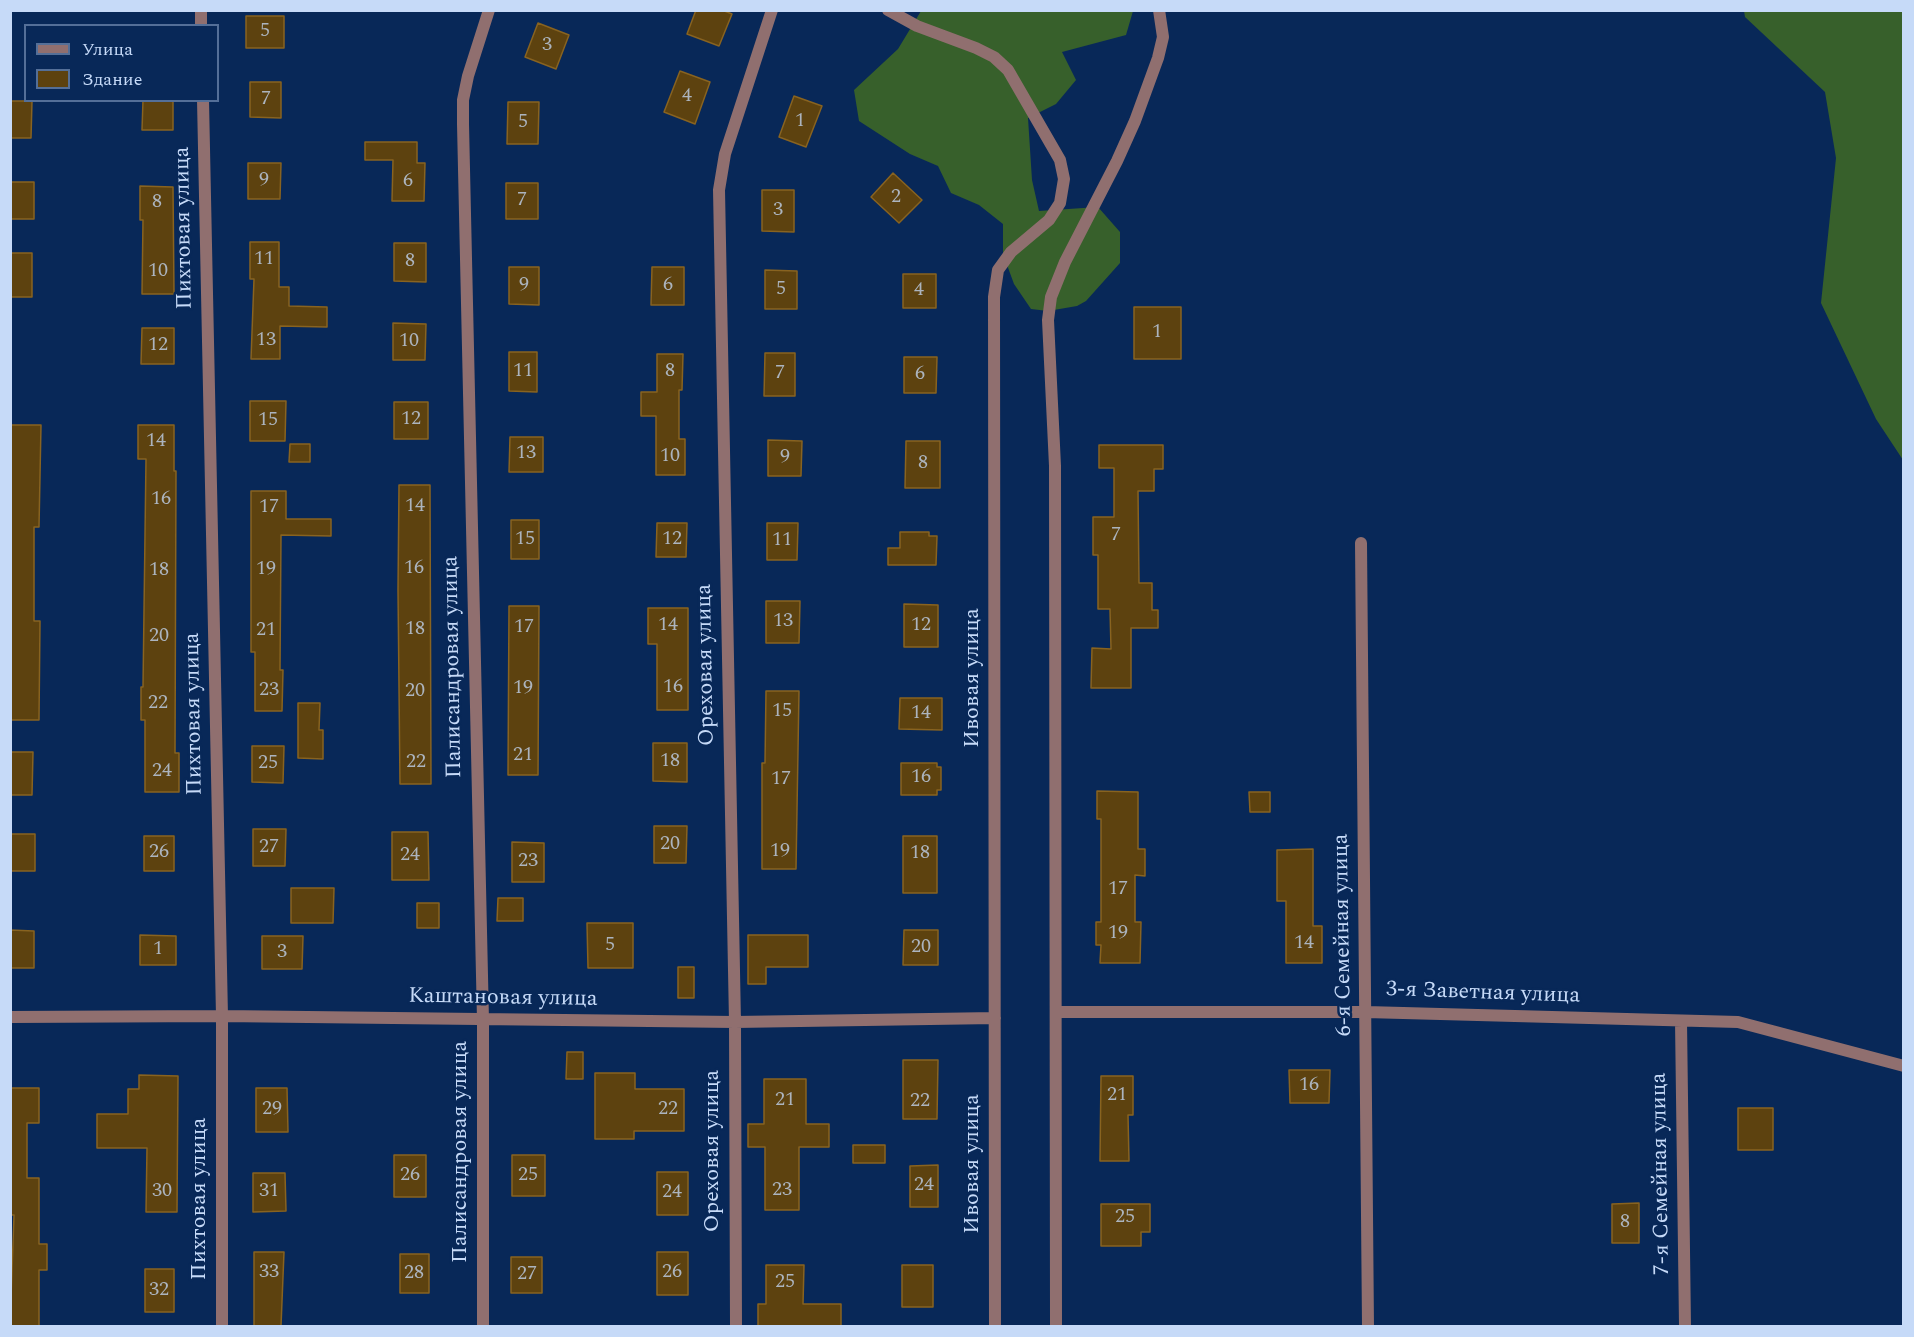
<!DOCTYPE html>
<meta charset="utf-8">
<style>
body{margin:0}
#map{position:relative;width:1914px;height:1337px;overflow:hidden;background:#082858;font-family:Spectral,serif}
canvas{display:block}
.frame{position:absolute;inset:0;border:12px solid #c6daf8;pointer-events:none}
.legend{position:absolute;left:24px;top:24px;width:195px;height:78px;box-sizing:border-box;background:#082858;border:2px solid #546f98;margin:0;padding:8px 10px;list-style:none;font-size:18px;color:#c6daf8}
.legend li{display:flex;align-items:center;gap:12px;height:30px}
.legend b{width:30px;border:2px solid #546f98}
</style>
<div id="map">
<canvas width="1914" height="1337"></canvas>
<div class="frame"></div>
<ul class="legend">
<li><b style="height:8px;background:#906f6f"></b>Улица</li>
<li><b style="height:16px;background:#5d420f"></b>Здание</li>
</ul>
</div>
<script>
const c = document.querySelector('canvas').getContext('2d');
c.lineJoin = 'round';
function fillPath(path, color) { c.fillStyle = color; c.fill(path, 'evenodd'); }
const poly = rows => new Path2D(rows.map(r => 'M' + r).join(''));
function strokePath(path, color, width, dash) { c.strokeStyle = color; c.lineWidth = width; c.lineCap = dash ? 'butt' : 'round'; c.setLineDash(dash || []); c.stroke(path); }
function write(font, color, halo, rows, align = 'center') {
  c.font = font + ' Spectral,serif'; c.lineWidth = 5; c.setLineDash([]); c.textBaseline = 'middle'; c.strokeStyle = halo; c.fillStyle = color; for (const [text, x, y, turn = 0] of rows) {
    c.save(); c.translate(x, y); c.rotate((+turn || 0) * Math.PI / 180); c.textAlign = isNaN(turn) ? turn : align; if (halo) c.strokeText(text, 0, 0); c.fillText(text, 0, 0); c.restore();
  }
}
fillPath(poly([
 [921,11,1133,11,1126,35,1062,52,1076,80,1056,104,1028,118,1032,180,1039,211,1098,207,1120,232,1120,263,1086,301,1077,306,1048,311,1031,309,1014,284,1003,254,1003,224,979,205,951,193,938,166,910,154,859,121,854,90,898,49],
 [1744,11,1903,11,1903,460,1876,419,1821,303,1836,158,1825,92,1745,17]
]), '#37602b');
const building = poly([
 [696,10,722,10,732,14,719,46,687,34,696,10],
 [246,16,284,16,284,48,246,48,246,16],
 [538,23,569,35,556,69,525,57,538,23],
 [680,71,710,82,695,124,664,112,680,71],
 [250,82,281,82,281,118,250,117,250,82],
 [794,96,822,106,806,147,779,137,794,96],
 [143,100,173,100,173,130,142,130,143,100],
 [10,101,32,101,31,138,10,138,10,101],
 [508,102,539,102,538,144,507,144,508,102],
 [365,142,417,142,417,163,425,163,424,201,392,201,393,160,365,160,365,142],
 [248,163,281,163,280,199,248,199,248,163],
 [893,173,922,200,899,223,871,197,893,173],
 [10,182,34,182,34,219,10,219,10,182],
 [506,183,538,183,538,219,506,219,506,183],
 [140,186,173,187,174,294,142,294,143,220,140,220,140,186],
 [762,190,794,190,794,232,762,231,762,190],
 [250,242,279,242,279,287,289,287,289,306,327,307,327,327,280,326,280,359,251,359,254,279,250,279,250,242],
 [394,243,426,243,426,282,394,281,394,243],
 [10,253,32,253,32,297,10,297,10,253],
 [509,267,539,267,539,305,509,304,509,267],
 [652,267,684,267,684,305,651,305,652,267],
 [765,270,797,271,797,309,765,309,765,270],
 [903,274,936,274,936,308,903,308,903,274],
 [1134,307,1181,307,1181,359,1134,359,1134,307],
 [393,323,426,324,425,360,393,360,393,323],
 [142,328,174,328,174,364,141,364,142,328],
 [509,352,537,352,537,392,509,391,509,352],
 [765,353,795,353,795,396,764,396,765,353],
 [657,354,683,354,682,390,679,390,679,439,685,439,685,475,656,475,656,416,641,416,641,392,657,392,657,354],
 [904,357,937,357,936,393,904,393,904,357],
 [250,401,286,401,285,441,250,441,250,401],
 [394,402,428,402,428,439,394,439,394,402],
 [10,425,41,425,39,527,34,527,34,621,40,621,39,720,10,720,10,425],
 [138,425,174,425,174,471,176,471,175,753,179,753,179,792,145,792,145,720,141,720,141,687,143,687,146,459,138,459,138,425],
 [510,437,543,437,543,472,509,472,510,437],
 [768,440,802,441,801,476,768,476,768,440],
 [906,441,940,441,940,488,905,488,906,441],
 [290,444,310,444,310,462,289,462,290,444],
 [1099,445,1163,445,1163,469,1154,469,1154,491,1138,491,1139,583,1152,583,1152,610,1158,610,1158,628,1131,628,1131,688,1091,688,1092,648,1111,649,1110,609,1098,609,1098,555,1093,555,1093,517,1114,517,1114,468,1099,468,1099,445],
 [399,485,430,485,431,784,400,784,398,590,399,485],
 [251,491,286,491,286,519,331,519,331,536,281,535,280,670,283,670,282,711,255,711,255,652,251,652,251,491],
 [511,520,539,520,539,559,511,559,511,520],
 [657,523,687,523,686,557,656,557,657,523],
 [767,523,798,523,797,560,767,560,767,523],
 [900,532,929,532,929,536,937,536,936,565,888,565,888,548,900,548,900,532],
 [766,601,800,601,799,643,766,643,766,601],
 [904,604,938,605,938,647,904,647,904,604],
 [509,606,539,606,538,775,508,775,509,606],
 [648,608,688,608,688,710,657,710,657,644,648,644,648,608],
 [766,691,799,691,796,869,762,869,762,763,765,763,766,691],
 [900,698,942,698,942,730,899,729,900,698],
 [298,703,320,703,319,730,323,730,323,759,298,758,298,703],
 [653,743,687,743,687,782,653,781,653,743],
 [252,746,284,746,283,783,252,782,252,746],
 [10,752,33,752,32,795,10,795,10,752],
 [901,763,937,763,937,767,941,767,941,790,937,790,937,795,901,795,901,763],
 [1097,791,1138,792,1138,849,1145,849,1145,876,1135,875,1135,922,1141,922,1140,963,1100,963,1101,945,1096,945,1096,922,1101,922,1101,819,1097,819,1097,791],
 [1249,792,1270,792,1270,812,1250,812,1249,792],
 [654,826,687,826,686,863,654,863,654,826],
 [253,829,286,829,285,866,253,866,253,829],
 [392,832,428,832,429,880,392,880,392,832],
 [10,834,35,834,35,871,10,871,10,834],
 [144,836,174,836,174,871,144,871,144,836],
 [903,836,937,836,937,893,903,893,903,836],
 [512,842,544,843,544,882,512,882,512,842],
 [1313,849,1313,926,1322,926,1322,963,1286,963,1286,901,1277,901,1277,850,1313,849],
 [291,888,334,888,333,923,291,923,291,888],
 [498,898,523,898,523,921,497,921,498,898],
 [417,903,439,903,439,928,417,928,417,903],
 [587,923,633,923,633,968,588,968,587,923],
 [10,930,34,931,34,968,10,968,10,930],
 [904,930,938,930,938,965,903,965,904,930],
 [140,935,176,936,176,965,140,965,140,935],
 [748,935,808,935,808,967,766,967,766,984,748,984,748,935],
 [262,936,303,936,302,969,262,969,262,936],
 [678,967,694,967,694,998,678,998,678,967],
 [567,1052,583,1052,583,1079,566,1079,567,1052],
 [903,1060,938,1060,937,1119,903,1119,903,1060],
 [1289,1070,1330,1070,1329,1103,1290,1103,1289,1070],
 [595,1073,635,1073,635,1089,684,1089,684,1131,634,1131,634,1139,595,1139,595,1073],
 [139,1075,178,1076,177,1212,146,1212,147,1148,97,1148,97,1114,128,1114,128,1089,139,1089,139,1075],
 [1101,1076,1133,1076,1133,1115,1128,1115,1129,1161,1100,1161,1101,1076],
 [764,1079,806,1079,806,1124,829,1124,829,1147,799,1147,799,1210,765,1210,765,1147,748,1147,748,1124,764,1124,764,1079],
 [10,1088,39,1088,39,1123,27,1123,27,1178,39,1178,39,1244,47,1244,47,1270,39,1270,39,1326,10,1326,14,1215,10,1215,10,1088],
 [256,1088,287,1088,288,1132,256,1132,256,1088],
 [1738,1108,1773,1108,1773,1150,1738,1150,1738,1108],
 [853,1145,885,1145,885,1163,853,1163,853,1145],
 [394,1155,426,1155,426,1197,394,1197,394,1155],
 [512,1155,545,1155,545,1196,512,1196,512,1155],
 [938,1165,938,1207,910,1207,910,1166,938,1165],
 [657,1172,688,1172,688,1215,657,1215,657,1172],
 [253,1173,285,1173,286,1211,253,1212,253,1173],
 [1639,1203,1639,1243,1612,1243,1612,1204,1639,1203],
 [1101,1204,1150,1204,1150,1232,1141,1232,1141,1246,1101,1246,1101,1204],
 [254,1252,284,1252,281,1326,254,1326,254,1252],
 [657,1252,688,1252,688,1295,657,1295,657,1252],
 [400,1254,429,1254,429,1293,400,1293,400,1254],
 [511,1257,542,1257,542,1293,511,1293,511,1257],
 [766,1265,804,1265,803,1304,841,1304,841,1326,758,1326,758,1304,766,1304,766,1265],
 [902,1265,933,1265,933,1307,902,1307,902,1265],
 [145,1269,174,1269,174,1312,145,1312,145,1269]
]);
fillPath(building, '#5d420f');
strokePath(building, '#886320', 1.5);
strokePath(poly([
 [201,10,201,26],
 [888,10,917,26,976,48,994,57,1008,70,1060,160,1064,179,1060,203,1049,220,1011,252,998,270,994,297,995,1326],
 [203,100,222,1016,222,1326],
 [1361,543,1368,1326],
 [1056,1012,1366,1012,1738,1022,1904,1066],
 [10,1017,222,1016,735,1022,995,1018],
 [1681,1021,1685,1326],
 [483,1326,483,1020,463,124,463,100,468,76,489,10],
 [736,1326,735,1022,719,190,725,154,772,10],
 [1056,1326,1055,466,1048,320,1051,297,1065,262,1117,161,1135,121,1158,58,1163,37,1159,10]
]), '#906f6f', 12);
write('20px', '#acb4be', null, [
 ["5",265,32],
 ["3",547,46],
 ["4",687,97],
 ["7",266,100],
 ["1",800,122],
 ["5",523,123],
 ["9",264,181],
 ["6",408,182],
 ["2",896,198],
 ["7",522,201],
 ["8",157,203],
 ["3",778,211],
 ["11",264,260],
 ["8",410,262],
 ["10",158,272],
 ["9",524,286],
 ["6",668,286],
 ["5",781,290],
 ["4",919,291],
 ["1",1157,333],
 ["13",266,341],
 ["10",409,342],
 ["12",158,346],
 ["11",523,372],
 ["8",670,372],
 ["7",780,374],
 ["6",920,375],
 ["12",411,420],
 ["15",268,421],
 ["14",156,442],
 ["13",526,454],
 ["10",670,457],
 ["9",785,458],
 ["8",923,464],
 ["16",161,500],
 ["14",415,507],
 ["17",269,508],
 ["7",1116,536],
 ["15",525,540],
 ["12",672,540],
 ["11",782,541],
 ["16",414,569],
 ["19",266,570],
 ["18",159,571],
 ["13",783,622],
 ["14",668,626],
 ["12",921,626],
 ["17",524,628],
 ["18",415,630],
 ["21",266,631],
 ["20",159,637],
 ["16",673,688],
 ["19",523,689],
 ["23",269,691],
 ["20",415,692],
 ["22",158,704],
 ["15",782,712],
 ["14",921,714],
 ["21",523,756],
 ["18",670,762],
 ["22",416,763],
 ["25",268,764],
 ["24",162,772],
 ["16",921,778],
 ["17",781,780],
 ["20",670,845],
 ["27",269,848],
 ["19",780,852],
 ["26",159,853],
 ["18",920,854],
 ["24",410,856],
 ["23",528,862],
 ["17",1118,890],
 ["19",1118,934],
 ["14",1304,944],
 ["5",610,946],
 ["20",921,948],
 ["1",158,950],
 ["3",282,953],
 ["16",1309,1086],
 ["21",1117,1096],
 ["21",785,1101],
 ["22",920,1102],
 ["29",272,1110],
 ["22",668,1110],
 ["26",410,1176],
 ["25",528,1176],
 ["24",924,1186],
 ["23",782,1191],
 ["30",162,1192],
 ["31",269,1192],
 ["24",672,1193],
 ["25",1125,1218],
 ["8",1625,1223],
 ["33",269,1273],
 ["26",672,1273],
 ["28",414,1274],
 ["27",527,1275],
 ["25",785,1283],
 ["32",159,1291]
]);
write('22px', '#c6daf8', '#082858', [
 ["Пихтовая улица",185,228,-91],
 ["Ореховая улица",707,665,-91],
 ["Палисандровая улица",454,667,-91],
 ["Ивовая улица",974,678,-90],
 ["Пихтовая улица",195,714,-91],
 ["6-я Семейная улица",1344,935,-91],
 ["3-я Заветная улица",1483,994,2],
 ["Каштановая улица",503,999,1],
 ["Ореховая улица",714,1151,-90],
 ["Палисандровая улица",462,1152,-90],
 ["Ивовая улица",974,1164,-90],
 ["7-я Семейная улица",1662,1174,-91],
 ["Пихтовая улица",201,1199,-90]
]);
</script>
